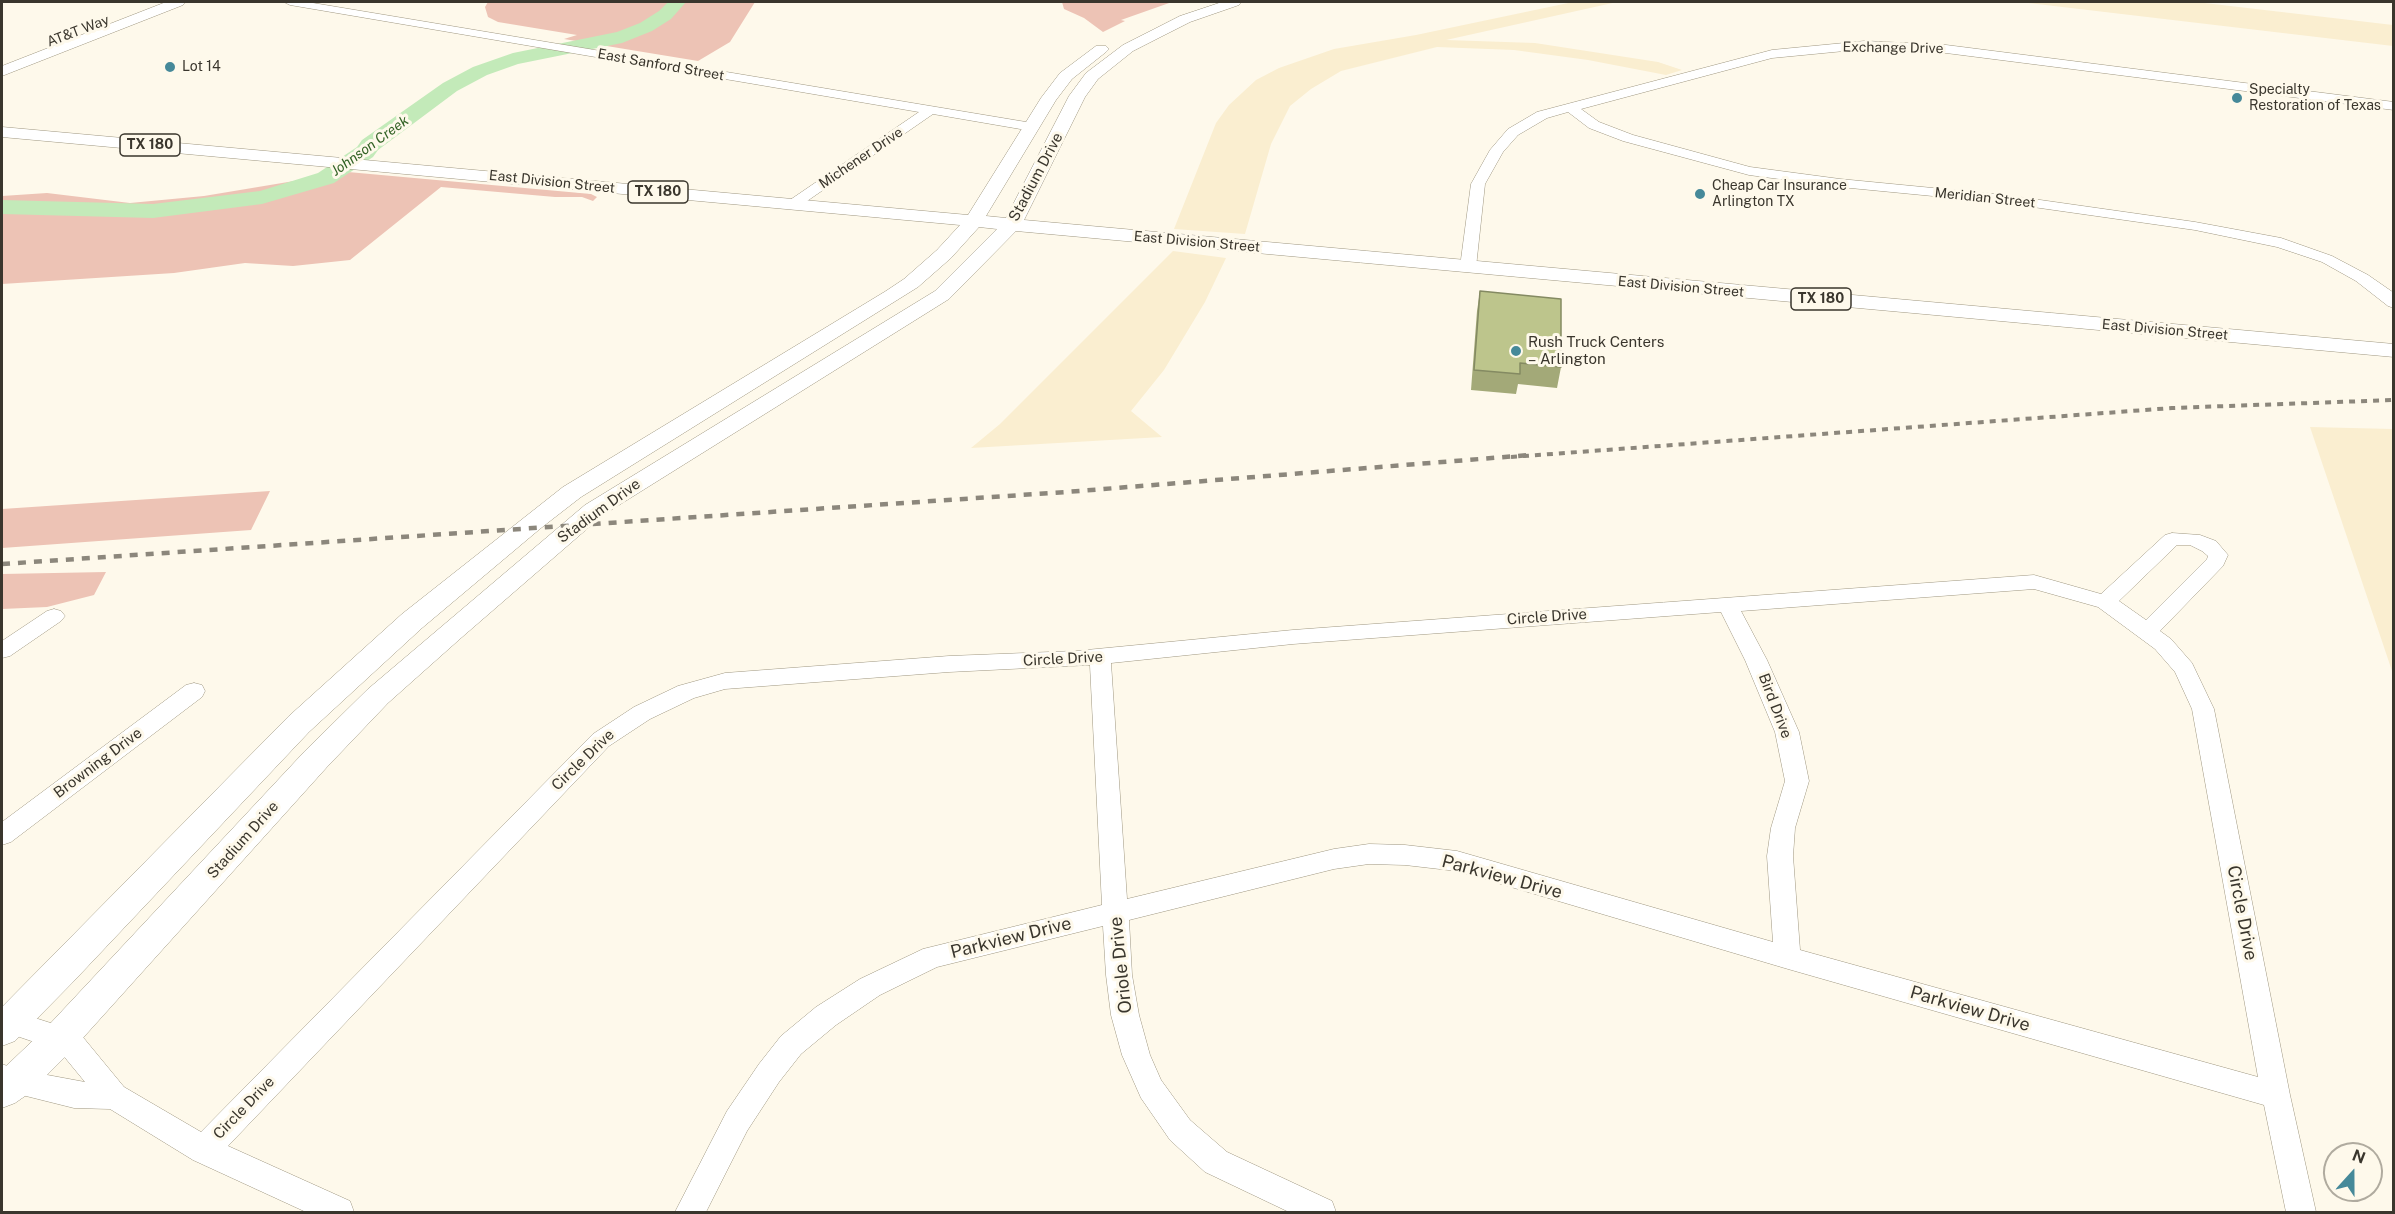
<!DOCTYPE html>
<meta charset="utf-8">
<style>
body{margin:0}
#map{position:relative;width:2395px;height:1214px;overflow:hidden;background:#fef9eb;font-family:"Public Sans",sans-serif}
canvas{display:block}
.frame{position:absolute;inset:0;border:3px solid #3a362d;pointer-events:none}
.north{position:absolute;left:2323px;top:1142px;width:60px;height:60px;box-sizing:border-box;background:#fef9eb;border:2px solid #b0ab9f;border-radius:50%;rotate:21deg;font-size:16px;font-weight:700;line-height:24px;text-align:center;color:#3a362d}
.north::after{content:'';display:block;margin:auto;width:21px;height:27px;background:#468999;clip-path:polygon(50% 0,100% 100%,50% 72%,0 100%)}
</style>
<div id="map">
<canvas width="2395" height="1214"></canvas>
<div class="frame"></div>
<div class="north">N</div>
</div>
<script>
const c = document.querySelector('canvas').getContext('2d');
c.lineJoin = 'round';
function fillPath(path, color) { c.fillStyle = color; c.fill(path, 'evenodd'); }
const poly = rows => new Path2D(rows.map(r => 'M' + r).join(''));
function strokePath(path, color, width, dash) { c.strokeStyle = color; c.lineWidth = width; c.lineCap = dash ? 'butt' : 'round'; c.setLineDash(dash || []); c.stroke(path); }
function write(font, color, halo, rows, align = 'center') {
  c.font = font + ' "Public Sans",sans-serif'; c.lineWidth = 6; c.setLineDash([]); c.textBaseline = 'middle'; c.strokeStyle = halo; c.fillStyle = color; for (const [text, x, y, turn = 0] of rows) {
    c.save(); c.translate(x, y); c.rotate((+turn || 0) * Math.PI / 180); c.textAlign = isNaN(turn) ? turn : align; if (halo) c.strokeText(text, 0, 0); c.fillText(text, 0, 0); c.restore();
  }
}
fillPath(poly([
 [1573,2,1617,2,1446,40,1535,43,1658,62,1682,70,1666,75,1588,60,1514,50,1437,47,1341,71,1311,89,1290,106,1271,144,1245,234,1174,229,1216,123,1229,105,1256,80,1279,68,1334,49,1416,35],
 [2020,2,2196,2,2393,25,2393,46],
 [1173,251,1226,258,1205,302,1164,370,1131,411,1162,437,971,448,1000,424],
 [2310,427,2393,429,2393,674]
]), '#faeed0');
fillPath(poly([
 [488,2,755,2,730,42,698,61,564,39,577,35,498,22,488,17,485,7],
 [1062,2,1172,2,1121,20,1125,21,1103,32,1084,18,1064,9],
 [348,172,591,194,597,197,593,201,582,197,555,197,441,187,350,260,293,266,245,263,174,273,2,284,2,196,47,193,130,203,204,196],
 [270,491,251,530,2,548,2,509],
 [106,572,94,595,47,607,2,609,2,574]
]), '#edc3b5');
fillPath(poly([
 [668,2,686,2,671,19,652,31,622,43,518,64,487,75,457,91,378,150,373,157,334,183,262,204,153,218,2,214,2,200,153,204,260,191,318,173,357,147,362,140,443,83,473,67,513,53,617,32,640,23,659,11,668,2]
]), '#c3eab9');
const minor = poly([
 [284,2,307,2,1032,123,1039,127,1032,131,933,114,797,208,792,209,787,208,785,205,787,202,919,112,290,5,284,2],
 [1865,41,1946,45,2394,102,2394,110,1946,53,1865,49,1772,58,1581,109,1599,122,1633,135,1750,167,1840,179,2005,195,2195,222,2281,238,2332,256,2368,275,2394,293,2394,308,2388,306,2356,281,2322,262,2277,247,2195,230,2005,203,1840,187,1749,175,1623,141,1589,128,1568,112,1547,118,1518,135,1503,152,1485,184,1476,267,1468,272,1460,267,1471,184,1490,150,1508,129,1537,112,1772,50,1865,41],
 [2172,533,2200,535,2216,541,2228,555,2223,566,2160,631,2171,639,2192,663,2214,709,2290,1095,2316,1212,2286,1212,2264,1105,1788,969,1457,871,1405,865,1369,864,1334,869,1129,920,1132,975,1139,1015,1150,1055,1161,1080,1190,1120,1227,1152,1332,1201,1336,1212,1289,1212,1205,1172,1170,1140,1141,1098,1122,1055,1111,1015,1106,975,1103,926,937,967,880,995,836,1025,801,1054,779,1082,747,1131,706,1212,675,1212,727,1111,759,1064,781,1036,816,1007,860,979,923,949,1102,905,1090,665,949,672,725,689,694,698,650,719,609,746,228,1146,350,1201,354,1212,306,1212,193,1160,110,1109,74,1108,2,1090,2,1064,15,1069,85,1082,62,1054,52,1048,2,1031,2,1013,10,1010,60,1026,82,1036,124,1087,201,1132,593,734,634,707,678,686,725,673,949,656,1076,651,1293,630,2034,575,2101,594,2165,535,2172,533],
 [2177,545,2190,545,2202,551,2208,556,2207,559,2146,620,2119,601,2177,545],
 [2034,589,2098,607,2155,649,2175,672,2192,709,2258,1077,1800,950,1793,856,1795,828,1809,781,1799,732,1767,660,1741,611,2034,589],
 [1721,612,1745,660,1775,732,1785,781,1771,828,1767,856,1773,942,1457,851,1405,845,1369,844,1334,849,1127,899,1111,663,1293,644,1721,612],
 [54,609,61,611,65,616,61,621,10,656,2,658,2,641,47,611,54,609],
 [194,683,202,685,205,691,202,697,11,842,2,845,2,822,186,685,194,683]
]);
const major = poly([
 [166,2,185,2,183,5,2,76,2,66,166,2],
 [1222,2,1241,2,1239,5,1190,22,1133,51,1098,79,1085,97,1024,220,2394,344,2394,357,1016,231,949,299,603,515,461,638,388,703,327,767,73,1049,28,1094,15,1103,2,1108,2,1070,47,1027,305,751,368,689,585,505,935,291,997,229,979,227,951,258,918,287,581,497,541,528,422,628,309,732,73,982,15,1041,2,1046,2,1007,289,716,402,614,563,487,886,291,904,279,937,250,960,225,2,137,2,127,968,215,1041,98,1060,73,1096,46,1106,46,1109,49,1106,52,1072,79,1056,100,986,216,1006,218,1069,96,1086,73,1123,45,1180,16,1222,2]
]);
strokePath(minor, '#9f9781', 1);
strokePath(major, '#9f9781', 1);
fillPath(minor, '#fff');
fillPath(major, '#fff');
strokePath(poly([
 [1511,457,2172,408,2394,400]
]), '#8c877c', 4, [6, 6]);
strokePath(poly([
 [2,564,1066,492,1530,455]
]), '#8c877c', 4.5, [8, 8]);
fillPath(poly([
 [1480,291,1561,367,1557,388,1518,384,1516,394,1471,390,1477,311]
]), '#a3a978');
const building = poly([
 [1480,291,1561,299,1561,367,1520,363,1520,374,1474,370,1480,291]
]);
fillPath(building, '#bdc58c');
strokePath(building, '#848a62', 1.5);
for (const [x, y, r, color] of [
 [170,67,6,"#468999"],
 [2237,98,6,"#468999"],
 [1700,194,6,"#468999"],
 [1516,351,6,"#468999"]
]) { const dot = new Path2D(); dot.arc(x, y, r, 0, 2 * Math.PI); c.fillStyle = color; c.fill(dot); strokePath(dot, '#fef9eb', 2); }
write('14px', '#3a362d', '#fef9eb', [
 ["AT&T Way",78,31,-21],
 ["Exchange Drive",1893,48,1],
 ["East Sanford Street",661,65,10],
 ["Michener Drive",861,158,-34],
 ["East Division Street",552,182,6],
 ["Meridian Street",1985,198,6],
 ["East Division Street",1197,242,5],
 ["East Division Street",1681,287,5],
 ["East Division Street",2165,330,5]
]);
write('14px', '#3a362d', '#fef9eb', [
 ["Lot 14",182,67],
 ["Specialty",2249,90],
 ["Restoration of Texas",2249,106],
 ["Cheap Car Insurance",1712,186],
 ["Arlington TX",1712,202]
], 'left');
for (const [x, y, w] of [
 [150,145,60],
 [658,192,60],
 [1821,299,60]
]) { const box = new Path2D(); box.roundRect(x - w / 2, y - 11, w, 22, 4.5); c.fillStyle = '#fef9eb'; c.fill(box); strokePath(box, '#3a362d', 1.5); }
write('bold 14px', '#3a362d', null, [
 ["TX 180",150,145],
 ["TX 180",658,192],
 ["TX 180",1821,299]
]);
write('italic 14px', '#316224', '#fef9eb', [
 ["Johnson Creek",370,146,-36]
]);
write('15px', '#3a362d', '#fef9eb', [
 ["Stadium Drive",1036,177,-62],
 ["Stadium Drive",599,511,-36],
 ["Circle Drive",1547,617,-4],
 ["Circle Drive",1063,659,-3],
 ["Bird Drive",1775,706,69],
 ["Circle Drive",583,760,-44],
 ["Browning Drive",98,763,-37],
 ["Stadium Drive",243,840,-48],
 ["Circle Drive",244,1108,-46]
]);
write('15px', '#3a362d', '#fef9eb', [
 ["Rush Truck Centers",1528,342],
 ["– Arlington",1528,359]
], 'left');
write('18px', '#3a362d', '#fef9eb', [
 ["Parkview Drive",1502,877,15],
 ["Circle Drive",2242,913,79],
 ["Parkview Drive",1011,938,-14],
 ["Oriole Drive",1121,965,-96],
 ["Parkview Drive",1970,1009,16]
]);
</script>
